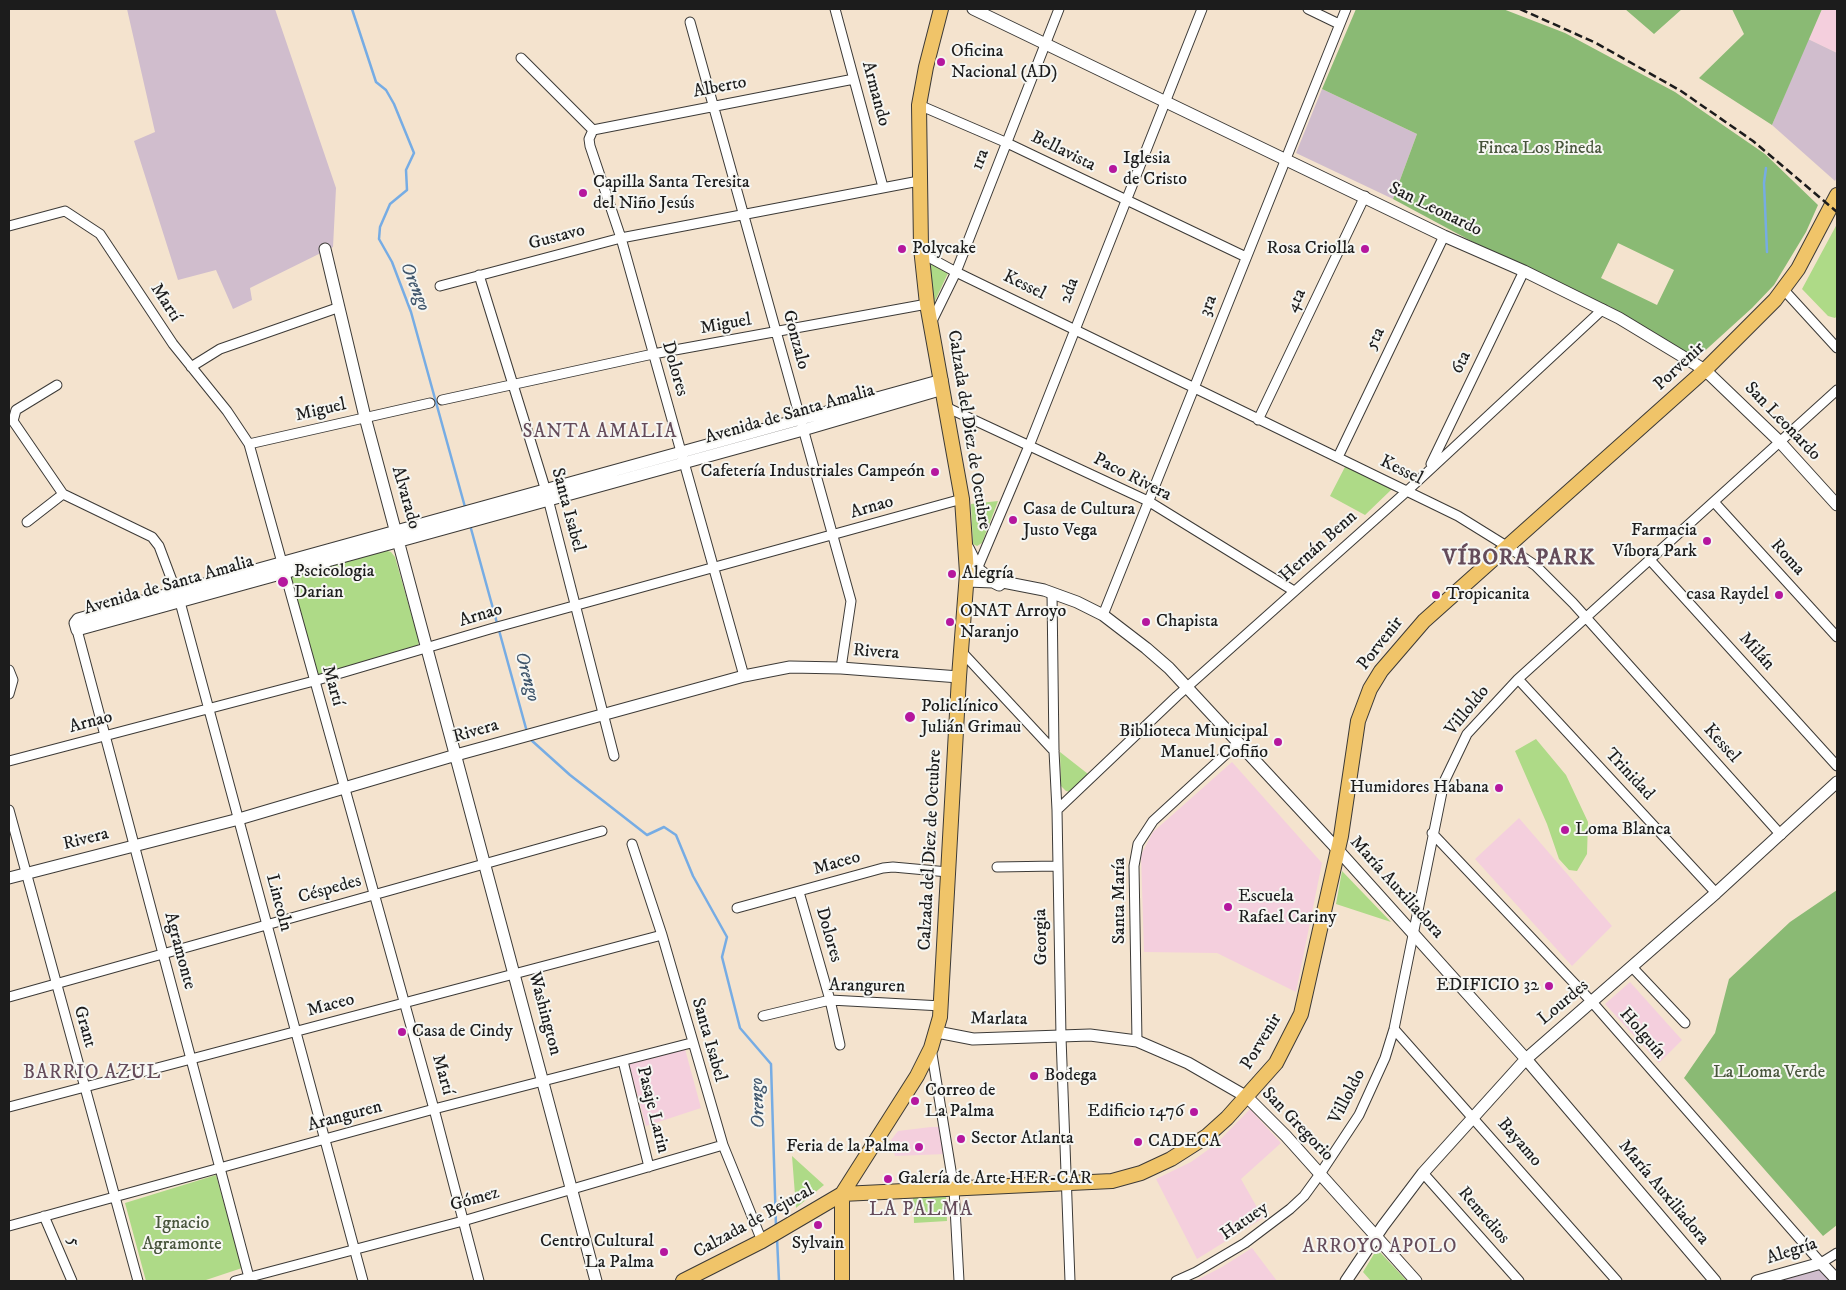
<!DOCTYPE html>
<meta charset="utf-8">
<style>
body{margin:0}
#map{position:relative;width:1846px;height:1290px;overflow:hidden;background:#f4e3ce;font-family:"IM FELL DW Pica",serif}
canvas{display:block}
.frame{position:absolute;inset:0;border:10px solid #1c1c1c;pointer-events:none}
</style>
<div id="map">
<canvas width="1846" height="1290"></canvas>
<div class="frame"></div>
</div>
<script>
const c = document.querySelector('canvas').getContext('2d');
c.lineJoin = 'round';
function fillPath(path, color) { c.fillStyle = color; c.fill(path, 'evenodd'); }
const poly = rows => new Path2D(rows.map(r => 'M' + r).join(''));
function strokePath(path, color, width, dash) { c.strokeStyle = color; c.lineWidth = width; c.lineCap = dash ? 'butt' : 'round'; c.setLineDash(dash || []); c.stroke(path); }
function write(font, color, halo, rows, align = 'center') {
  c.font = font + ' "IM FELL DW Pica",serif'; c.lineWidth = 4; c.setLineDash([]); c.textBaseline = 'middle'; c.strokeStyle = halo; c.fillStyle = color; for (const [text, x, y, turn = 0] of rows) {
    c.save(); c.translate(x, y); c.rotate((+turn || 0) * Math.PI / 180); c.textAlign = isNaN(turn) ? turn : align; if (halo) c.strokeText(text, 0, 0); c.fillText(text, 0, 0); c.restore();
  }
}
fillPath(poly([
 [1822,9,1837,9,1837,53,1808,39],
 [1232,762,1322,863,1296,992,1217,953,1144,952,1141,855,1153,832],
 [1519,818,1612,926,1572,966,1475,859],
 [1630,982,1682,1040,1659,1063,1605,1004],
 [685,1049,701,1108,646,1126,629,1064],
 [1250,1109,1281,1143,1241,1179,1263,1218,1197,1259,1156,1179,1191,1162,1216,1144],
 [931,1127,941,1127,946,1154,895,1156,891,1140,898,1131],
 [1252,1248,1277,1281,1195,1281,1222,1267]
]), '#f4cfdd');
fillPath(poly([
 [127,9,275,9,336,188,333,247,250,288,252,300,233,309,216,270,178,280,134,141,155,132],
 [1808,39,1837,53,1837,177,1835,181,1772,125],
 [1322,89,1417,134,1393,199,1296,153],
 [1823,1267,1832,1281,1773,1281]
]), '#d0bdcd');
fillPath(poly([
 [1837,224,1837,316,1835,318,1828,316,1802,289],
 [930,263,948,273,934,303],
 [1346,465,1392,489,1365,515,1330,496],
 [998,501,982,543,977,546,973,544,971,504],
 [384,550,391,552,395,557,419,641,418,646,319,676,313,669,290,583,291,577],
 [1536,739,1566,775,1588,822,1587,854,1577,871,1569,870,1559,859,1547,824,1515,751],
 [1060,752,1088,774,1071,792,1066,791,1061,786],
 [1342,871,1391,922,1336,904],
 [792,1156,824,1185,796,1208],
 [216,1175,242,1268,203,1281,146,1281,125,1203],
 [946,1195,947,1221,914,1223,913,1196],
 [1377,1249,1407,1281,1371,1281,1363,1272]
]), '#aeda87');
fillPath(poly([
 [1356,9,1503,9,1565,33,1675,92,1765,154,1818,205,1806,232,1774,285,1752,308,1698,357,1686,353,1611,307,1525,270,1393,199,1417,134,1322,89],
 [1618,243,1674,270,1657,305,1601,278],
 [1625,9,1682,9,1654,34],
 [1732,9,1822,9,1772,125,1699,78,1744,34],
 [1837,890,1837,1225,1823,1236,1684,1078,1715,1033,1729,979,1790,922]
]), '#8aba74');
strokePath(poly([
 [352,9,376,82,386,90,394,104,414,153,406,170,407,190,390,204,380,227,379,239,392,262,411,312,465,507],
 [1766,168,1764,183,1767,252],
 [470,525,527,732],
 [530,739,570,775,647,835,664,827,676,835,693,876,727,937,722,957,740,1028,771,1064,776,1227],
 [777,1238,779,1281]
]), '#76ace4', 2.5);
const minor = poly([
 [835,9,883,187],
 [1308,9,1339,24],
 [690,22,851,601,841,668],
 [521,58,593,130],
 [919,105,1005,142,1246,257],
 [593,130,589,139,590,146,621,238,744,676],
 [593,130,854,79],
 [9,226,65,211,100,234,173,344,227,411,249,444,434,1109,479,1281],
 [921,253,956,272,1458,516,1508,547,1536,566,1573,603,1781,835],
 [479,275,546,491,614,756],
 [440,286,621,238,919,181],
 [1784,290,1837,348],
 [931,323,956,272,1059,9],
 [191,367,220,349,337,308],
 [57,385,16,410,13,421,63,494,152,537,159,546,180,602,363,1281],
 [442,400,653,354,927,304],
 [948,408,1148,501,1294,591],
 [1258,420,1365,196],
 [249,444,430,403],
 [1338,457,1444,236],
 [1431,464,1524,271],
 [1714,502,1837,637],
 [27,522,63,494],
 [1651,561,1837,766],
 [972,581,1029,446,1202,9],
 [1052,593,1054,751,1057,810,1061,1037,1070,1281],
 [1103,615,1346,9],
 [77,630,250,1281],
 [961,651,1054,751],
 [9,670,13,680,9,694],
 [1518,679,1716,893],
 [9,761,314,681,490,629,962,499],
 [9,810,138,1281],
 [1057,810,1177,696,1406,492,1603,309],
 [1432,833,1592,1002,1821,1263,1837,1253],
 [632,844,662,935,723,1145,762,1241],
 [997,867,1057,866],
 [799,892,830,1000,840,1045],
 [737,908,883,868,893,867,948,872],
 [1632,967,1685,1023],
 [9,997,602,831],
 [763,1016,830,1000,942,1006],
 [1394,1029,1617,1281],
 [1137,1041,1134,866,1138,844,1153,821,1238,743],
 [931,1048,954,1189,959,1281],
 [623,1061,649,1167],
 [9,1107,662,935],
 [1423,1173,1519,1281],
 [44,1216,72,1281],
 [9,1226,434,1109,691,1043],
 [235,1281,463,1221,723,1145],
 [1176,1281,1196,1272,1245,1243,1290,1209,1304,1196,1320,1174,1359,1115,1385,1058,1394,1029,1444,782,1467,734,1518,679,1837,390]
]);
const tertiary = poly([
 [973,9,1444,236,1524,271,1619,318,1705,370,1779,441,1837,505],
 [325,249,365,417,596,1281],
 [942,380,78,619,75,623,77,630,803,430,943,389],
 [968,548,979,570,987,576],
 [967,581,993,582,999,585,1003,582,1044,590,1077,602,1103,615,1146,648,1169,668,1338,850,1526,1059,1715,1281],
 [9,878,239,819,456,755,744,676,790,667,841,668,959,677],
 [937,1032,973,1039,1090,1035,1137,1041,1188,1063,1247,1097,1286,1136,1416,1281],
 [1346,1281,1383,1226,1423,1173,1526,1059,1716,893,1837,782],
 [1757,1281,1821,1263,1837,1280]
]);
const primary = poly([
 [842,1194,1112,1181,1141,1173,1171,1159,1207,1136,1227,1118,1276,1063,1301,1014,1341,836,1358,721,1370,689,1381,671,1424,621,1705,370,1775,300,1798,269,1837,195],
 [842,1194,842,1281],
 [683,1281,762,1241,842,1194,917,1076,931,1048,940,1017,959,677,967,573,962,499,927,304,921,248,919,105,926,67,941,9]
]);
strokePath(minor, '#3c3a37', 11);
strokePath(tertiary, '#3c3a37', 13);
strokePath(primary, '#3c3a37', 16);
strokePath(minor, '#fff', 9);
strokePath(tertiary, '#fff', 11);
strokePath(primary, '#f0c469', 14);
strokePath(poly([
 [1520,9,1596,43,1681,91,1753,141,1837,212]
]), '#1c1c1c', 2.5, [8, 4]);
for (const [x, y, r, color] of [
 [941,62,5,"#b5179e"],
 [1113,169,5,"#b5179e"],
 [583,193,5,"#b5179e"],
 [902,249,5,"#b5179e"],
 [1365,249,5,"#b5179e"],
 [935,472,5,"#b5179e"],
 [1013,520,5,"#b5179e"],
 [1707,541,5,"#b5179e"],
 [952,574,5,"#b5179e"],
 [283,582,6,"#b5179e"],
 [1436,595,5,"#b5179e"],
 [1779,595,5,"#b5179e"],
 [950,622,5,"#b5179e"],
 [1146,622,5,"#b5179e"],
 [910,717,6,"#b5179e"],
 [1278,742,5,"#b5179e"],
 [1499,788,5,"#b5179e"],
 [1565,830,5,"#b5179e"],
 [1228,907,5,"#b5179e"],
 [1549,986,5,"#b5179e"],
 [402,1032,5,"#b5179e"],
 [1034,1076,5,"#b5179e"],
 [915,1101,5,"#b5179e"],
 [1194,1112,5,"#b5179e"],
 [961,1139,5,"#b5179e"],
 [1138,1142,5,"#b5179e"],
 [919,1147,5,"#b5179e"],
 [888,1179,5,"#b5179e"],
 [818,1225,5,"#b5179e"],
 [664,1252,5,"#b5179e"]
]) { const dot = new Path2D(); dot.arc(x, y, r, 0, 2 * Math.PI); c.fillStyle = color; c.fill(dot); strokePath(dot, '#f6f6f2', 2); }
write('18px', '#1c1c1c', '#f6f6f2', [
 ["Oficina",951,52],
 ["Nacional (AD)",951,73],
 ["Iglesia",1123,159],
 ["de Cristo",1123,180],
 ["Capilla Santa Teresita",593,183],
 ["del Niño Jesús",593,204],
 ["Polycake",912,249],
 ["Rosa Criolla",1355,249,"right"],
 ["Cafetería Industriales Campeón",925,472,"right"],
 ["Casa de Cultura",1023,510],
 ["Justo Vega",1023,531],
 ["Farmacia",1697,531,"right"],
 ["Víbora Park",1697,552,"right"],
 ["Pscicologia",294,572],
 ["Darian",294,593],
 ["Alegría",962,574],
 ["Tropicanita",1446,595],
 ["casa Raydel",1769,595,"right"],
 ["ONAT Arroyo",960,612],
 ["Naranjo",960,633],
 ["Chapista",1156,622],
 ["Policlínico",921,707],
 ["Julián Grimau",921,728],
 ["Biblioteca Municipal",1268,732,"right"],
 ["Manuel Cofiño",1268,753,"right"],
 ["Humidores Habana",1489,788,"right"],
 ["Loma Blanca",1575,830],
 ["Escuela",1238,897],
 ["Rafael Cariny",1238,918],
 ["EDIFICIO 32",1539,986,"right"],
 ["Casa de Cindy",412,1032],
 ["Bodega",1044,1076],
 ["Correo de",925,1091],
 ["La Palma",925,1112],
 ["Edificio 1476",1184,1112,"right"],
 ["Sector Atlanta",971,1139],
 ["CADECA",1148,1142],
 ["Feria de la Palma",909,1147,"right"],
 ["Galería de Arte HER-CAR",898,1179],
 ["Centro Cultural",654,1242,"right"],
 ["La Palma",654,1263,"right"],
 ["Sylvain",818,1244,"center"]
], 'left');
write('18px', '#1c1c1c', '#f6f6f2', [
 ["Alberto",720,88,-11],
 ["Armando",875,94,75],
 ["Bellavista",1063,152,26],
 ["1ra",981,160,-69],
 ["San Leonardo",1435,210,26],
 ["Gustavo",557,238,-15],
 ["Kessel",1024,286,26],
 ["2da",1070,291,-69],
 ["4ta",1297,301,-65],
 ["Martí",165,303,57],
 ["3ra",1209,306,-68],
 ["Miguel",726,325,-10],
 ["5ta",1376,339,-64],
 ["Gonzalo",795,340,75],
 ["6ta",1462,363,-64],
 ["Porvenir",1680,367,-43],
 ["Dolores",674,369,74],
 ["Miguel",321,411,-13],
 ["Avenida de Santa Amalia",790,415,-16],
 ["San Leonardo",1782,422,46],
 ["Calzada del Diez de Octubre",968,430,81],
 ["Kessel",1401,471,26],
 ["Paco Rivera",1132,478,27],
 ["Alvarado",405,498,74],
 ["Arnao",872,508,-16],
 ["Santa Isabel",567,510,75],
 ["Hernán Benn",1319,547,-42],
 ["Roma",1787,558,48],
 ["Avenida de Santa Amalia",169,586,-16],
 ["Arnao",481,616,-17],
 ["Porvenir",1381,644,-52],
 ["Milán",1756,652,48],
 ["Rivera",876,653,4],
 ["Martí",332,686,74],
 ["Villoldo",1468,711,-51],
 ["Arnao",91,723,-15],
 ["Rivera",476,732,-16],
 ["Kessel",1721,744,48],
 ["Trinidad",1629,775,47],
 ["Rivera",86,840,-14],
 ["Calzada del Diez de Octubre",931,850,-87],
 ["Maceo",837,864,-16],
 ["María Auxiliadora",1396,888,48],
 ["Céspedes",330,890,-16],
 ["Santa María",1120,901,-90],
 ["Lincoln",278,903,75],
 ["Dolores",828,935,74],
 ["Georgia",1042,937,-91],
 ["Agramonte",179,951,75],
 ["Aranguren",867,987,1],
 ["Lourdes",1564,1003,-40],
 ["Maceo",331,1006,-15],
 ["Washington",544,1014,75],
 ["Marlata",999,1020,1],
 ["Grant",84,1027,74],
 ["Holguín",1642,1034,49],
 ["Santa Isabel",708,1040,74],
 ["Porvenir",1262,1042,-59],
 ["Martí",442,1075,74],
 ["Villoldo",1348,1097,-63],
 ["Pasaje Larin",652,1110,76],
 ["Aranguren",345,1117,-15],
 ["San Gregorio",1297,1125,46],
 ["Bayamo",1519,1143,49],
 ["María Auxiliadora",1663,1193,50],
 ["Gómez",475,1200,-16],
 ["Remedios",1483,1216,49],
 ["Calzada de Bejucal",754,1222,-29],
 ["Hatuey",1245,1222,-35],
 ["5",73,1242,67],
 ["Alegría",1792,1252,-18]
]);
write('18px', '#48553c', '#f6f6f2', [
 ["Finca Los Pineda",1540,149],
 ["La Loma Verde",1769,1073],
 ["Ignacio",182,1224],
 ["Agramonte",182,1245]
]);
write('italic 19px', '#40566c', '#f6f6f2', [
 ["Orengo",414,287,68],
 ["Orengo",526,677,75],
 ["Orengo",759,1103,-92]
]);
c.letterSpacing = '1px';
write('19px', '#644b5a', '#f6f6f2', [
 ["SANTA AMALIA",600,433],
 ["BARRIO AZUL",92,1074],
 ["LA PALMA",921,1211],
 ["ARROYO APOLO",1380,1248]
]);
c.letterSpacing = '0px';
c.letterSpacing = '1px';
write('bold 22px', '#644b5a', '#f6f6f2', [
 ["VÍBORA PARK",1519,559]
]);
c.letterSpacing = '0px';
</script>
